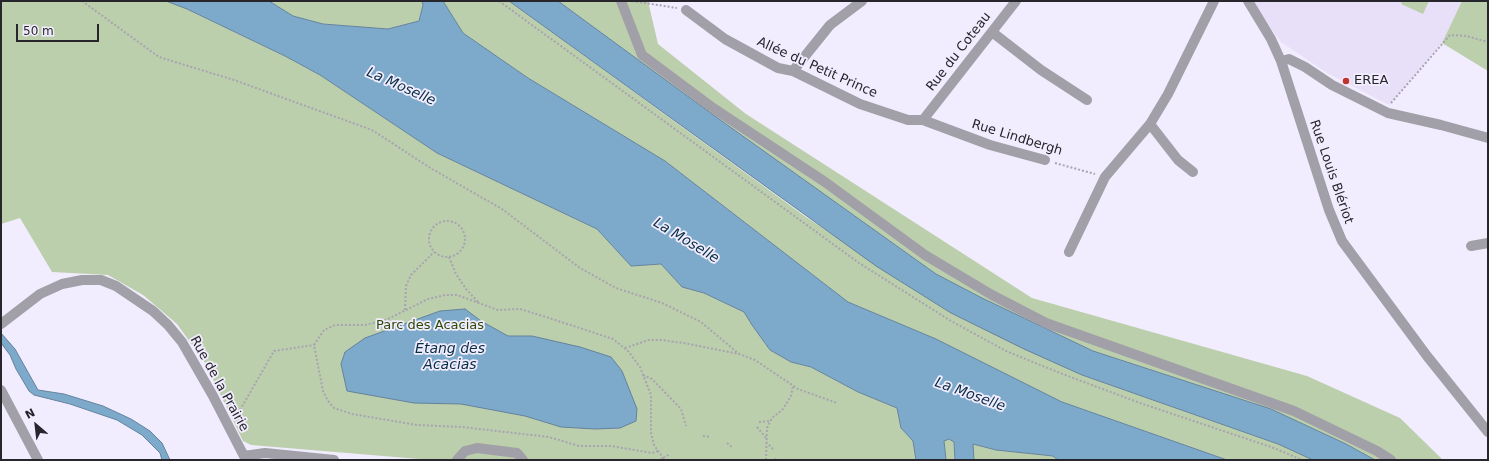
<!DOCTYPE html>
<meta charset="utf-8">
<style>
body{margin:0}
#map{position:relative;width:1489px;height:461px;overflow:hidden;background:#f2edfe;font-family:"DejaVu Sans",sans-serif}
canvas{display:block}
.frame{position:absolute;inset:0;border:2px solid #28262d;pointer-events:none}
.north{position:absolute;left:16px;top:405px;width:40px;height:40px;-webkit-text-stroke:3px #f2edfe;paint-order:stroke;rotate:332deg;font-size:11px;font-weight:700;line-height:16px;text-align:center;color:#28262d}
.north::after{content:'';display:block;margin:auto;width:14px;height:18px;background:#28262d;clip-path:polygon(50% 0,100% 100%,50% 72%,0 100%)}
.scale{position:absolute;left:16px;top:24px;width:83px;height:18px;box-sizing:border-box;border:2px solid #28262d;border-top:0;padding-left:5px;font-size:12px;line-height:14px;white-space:nowrap;color:#28262d;-webkit-text-stroke:3px #f2edfe;paint-order:stroke}
</style>
<div id="map">
<canvas width="1489" height="461"></canvas>
<div class="frame"></div>
<div class="north">N</div>
<div class="scale">50 m</div>
</div>
<script>
const c = document.querySelector('canvas').getContext('2d');
c.lineJoin = 'round';
function fillPath(path, color) { c.fillStyle = color; c.fill(path, 'evenodd'); }
const poly = rows => new Path2D(rows.map(r => 'M' + r).join(''));
function strokePath(path, color, width, dash) { c.strokeStyle = color; c.lineWidth = width; c.lineCap = dash ? 'butt' : 'round'; c.setLineDash(dash || []); c.stroke(path); }
function write(font, color, halo, rows, align = 'center') {
  c.font = font + ' "DejaVu Sans",sans-serif'; c.lineWidth = 3.5; c.setLineDash([]); c.textBaseline = 'middle'; c.strokeStyle = halo; c.fillStyle = color; for (const [text, x, y, turn = 0] of rows) {
    c.save(); c.translate(x, y); c.rotate((+turn || 0) * Math.PI / 180); c.textAlign = isNaN(turn) ? turn : align; if (halo) c.strokeText(text, 0, 0); c.fillText(text, 0, 0); c.restore();
  }
}
fillPath(poly([
 [1250,1,1462,1,1442,43,1389,105,1327,73,1281,42]
]), '#e8e0f8');
fillPath(poly([
 [1,1,166,1,187,9,285,56,320,75,437,153,597,229,631,266,661,264,682,287,704,293,744,312,752,325,770,350,791,362,811,367,858,392,897,408,901,428,913,441,916,460,431,460,251,445,243,441,205,363,177,324,143,295,108,275,52,272,20,218,1,224],
 [269,1,422,1,423,5,419,21,388,29,323,24,293,16],
 [443,1,509,1,806,217,951,313,1082,375,1278,444,1313,460,1227,460,1062,402,936,339,848,302,665,161,528,78,463,33],
 [558,1,648,1,658,44,746,114,1032,298,1307,376,1400,418,1443,460,1375,460,1346,444,1271,409,1093,351,982,298,936,274,712,114],
 [1402,1,1429,1,1423,14,1401,4],
 [1462,1,1488,1,1488,71,1442,43],
 [949,439,954,442,955,460,946,460,944,441],
 [973,444,996,450,1053,456,1058,460,974,460]
]), '#bccfac');
const water = poly([
 [166,1,269,1,293,16,323,24,388,29,419,21,423,5,422,1,443,1,463,33,528,78,665,161,848,302,936,339,1062,402,1227,460,1058,460,1053,456,996,450,973,444,974,460,955,460,954,442,949,439,944,441,946,460,916,460,913,441,901,428,897,408,858,392,811,367,791,362,770,350,752,325,744,312,704,293,682,287,661,264,631,266,597,229,437,153,320,75,285,56,187,9,166,1],
 [509,1,558,1,712,114,936,274,982,298,1093,351,1271,409,1346,444,1375,460,1313,460,1278,444,1082,375,1024,349,951,313,876,266,509,1],
 [465,309,481,321,508,336,532,336,580,347,611,357,622,371,637,409,636,421,620,428,595,429,561,427,525,416,461,404,414,403,347,391,341,364,345,352,365,338,440,311,465,309],
 [1,333,15,349,38,390,64,394,103,406,131,419,150,431,162,443,170,460,162,460,160,453,142,435,117,420,70,404,34,395,29,391,16,369,10,355,1,343,1,333]
]);
fillPath(water, '#7daacb');
strokePath(water, '#64829c', 1);
strokePath(poly([
 [82,1,159,57,234,80,372,130,432,169,502,209,580,268,616,288,662,303,701,322,739,354],
 [499,1,859,263,951,321,1006,351,1060,373,1140,403,1274,448,1302,460],
 [632,1,677,8],
 [1391,103,1450,35,1466,36,1488,42],
 [1055,163,1095,174],
 '429 239a18 18 0 1 1 36 0a18 18 0 1 1-36 0Z',
 [449,257,456,274,466,289,478,302],
 [405,310,406,286,411,275,434,252],
 [625,348,649,340,661,340,684,343,739,354,755,360,798,389,837,403],
 [643,375,652,379,681,409,686,426],
 [236,417,274,351,314,345],
 [759,422,770,421],
 [757,427,766,438],
 [703,436,710,437],
 [766,442,773,449],
 [727,443,733,448],
 [658,451,652,453,611,446,579,446,549,437,462,427,417,425,352,414,334,408,328,401,323,391,314,345,324,330,335,325,365,325,386,320,428,299,445,295,457,295,498,310,520,309,549,318,613,339,628,351,640,367,651,395,651,433,654,445,658,451,660,453,663,459,663,460],
 [660,460,670,454],
 [766,460,767,428,772,418,783,409,791,396,793,386],
 [775,460,777,457]
]), '#a7a3b0', 2, [2, 2]);
strokePath(poly([
 [621,1,642,55,713,108,825,182,925,255,992,295,1046,323,1294,411,1377,451,1391,460],
 [1248,1,1271,39,1281,61,1329,210,1342,241,1427,356,1488,432],
 [686,10,725,39,778,68,793,71,860,104,908,120,923,120,990,145,1045,160],
 [992,32,1041,70,1087,100],
 [1281,61,1289,59,1305,67,1332,85,1388,113,1441,125,1488,138],
 [793,71,830,25,862,1],
 [923,120,1016,1],
 [1150,124,1178,160,1193,172],
 [1471,246,1488,243],
 [1069,252,1105,177,1150,124,1168,94,1214,1],
 [1,324,40,294,62,284,82,280,101,280,116,286,153,311,168,325,182,342,213,396,246,460],
 [1,390,38,460],
 [244,456,265,453,334,460],
 [457,460,465,451,477,448,517,453,523,460]
]), '#a19fa7', 10);
for (const [x, y, r, color] of [
 [1346,81,4,"#c0322d"]
]) { const dot = new Path2D(); dot.arc(x, y, r, 0, 2 * Math.PI); c.fillStyle = color; c.fill(dot); strokePath(dot, '#f2edfe', 1.5); }
write('13px', '#28262d', '#f2edfe', [
 ["Rue du Coteau",959,52,-52],
 ["Allée du Petit Prince",817,68,24],
 ["Rue Lindbergh",1017,138,17],
 ["Rue Louis Blériot",1331,172,71],
 ["Rue de la Prairie",219,384,61]
]);
write('13px', '#28262d', '#f2edfe', [
 ["EREA",1354,81]
], 'left');
write('13px', '#2c4902', '#f2edfe', [
 ["Parc des Acacias",430,326]
]);
write('italic 14px', '#072d44', '#f2edfe', [
 ["La Moselle",401,87,24],
 ["La Moselle",686,241,31],
 ["Étang des",450,349],
 ["Acacias",450,365],
 ["La Moselle",970,395,20]
]);
</script>
